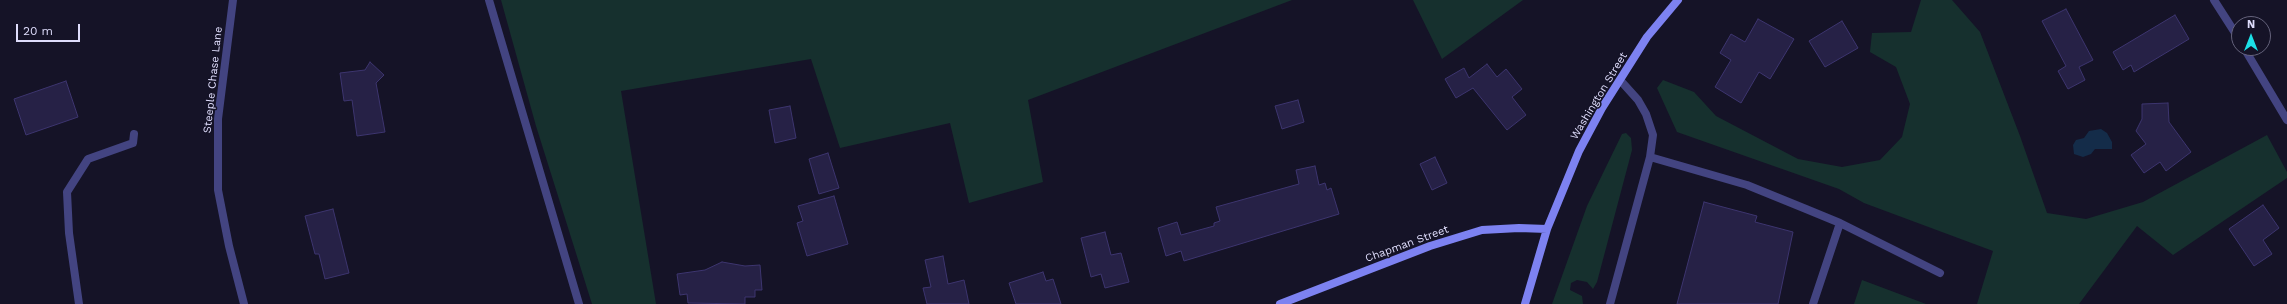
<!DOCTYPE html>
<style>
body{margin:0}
#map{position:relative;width:2287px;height:304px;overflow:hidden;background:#151327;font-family:"Work Sans",sans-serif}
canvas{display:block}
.north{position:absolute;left:2231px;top:16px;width:40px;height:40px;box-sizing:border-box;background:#151327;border:1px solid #65637c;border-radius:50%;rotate:0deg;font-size:11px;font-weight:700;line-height:16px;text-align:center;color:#dedcfb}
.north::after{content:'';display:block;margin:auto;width:14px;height:18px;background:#1ce0e7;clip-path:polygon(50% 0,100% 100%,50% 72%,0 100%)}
.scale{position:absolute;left:16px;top:24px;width:64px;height:18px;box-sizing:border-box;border:2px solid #dedcfb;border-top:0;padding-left:5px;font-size:12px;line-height:14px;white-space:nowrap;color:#dedcfb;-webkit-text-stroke:3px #151327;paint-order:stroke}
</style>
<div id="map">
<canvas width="2287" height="304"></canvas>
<div class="north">N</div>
<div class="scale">20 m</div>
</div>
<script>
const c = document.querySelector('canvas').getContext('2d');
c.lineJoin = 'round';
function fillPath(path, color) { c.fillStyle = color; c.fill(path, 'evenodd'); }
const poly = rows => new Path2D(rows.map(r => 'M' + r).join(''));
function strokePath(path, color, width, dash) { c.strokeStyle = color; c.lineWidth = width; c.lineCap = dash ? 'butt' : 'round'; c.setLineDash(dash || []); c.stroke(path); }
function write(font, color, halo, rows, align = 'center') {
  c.font = font + ' "Work Sans",sans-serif'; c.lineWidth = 3; c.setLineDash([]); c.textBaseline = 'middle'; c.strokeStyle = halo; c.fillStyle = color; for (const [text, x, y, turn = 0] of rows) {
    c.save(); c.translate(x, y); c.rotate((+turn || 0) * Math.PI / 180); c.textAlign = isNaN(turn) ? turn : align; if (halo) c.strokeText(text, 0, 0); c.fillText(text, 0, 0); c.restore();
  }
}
fillPath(poly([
 [501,0,1292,0,1028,100,1043,182,969,203,950,123,840,148,811,59,621,91,656,304,592,304,536,126],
 [1413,0,1523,0,1442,59],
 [1921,0,1952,0,1980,32,2020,136,2047,213,2086,219,2143,202,2267,135,2287,172,2287,178,2173,255,2137,226,2079,304,1977,304,1993,251,1864,203,1839,189,1677,132,1657,88,1663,80,1694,92,1716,116,1798,159,1842,167,1880,160,1902,137,1910,104,1896,67,1870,52,1872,33,1911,32],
 [1626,133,1631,138,1632,150,1597,282,1593,289,1587,282,1577,280,1571,283,1570,290,1582,296,1583,304,1552,304,1587,206,1622,134],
 [1862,280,1926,304,1854,304]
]), '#16302e');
fillPath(poly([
 [2101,129,2107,133,2112,142,2112,149,2095,149,2091,154,2083,157,2074,154,2073,145,2076,140,2084,138,2089,131]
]), '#142c49');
const building = poly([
 [2066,9,2093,60,2079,67,2085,80,2068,89,2058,71,2066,66,2042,21,2066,9],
 [2175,15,2189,39,2134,72,2131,65,2123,70,2113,52,2175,15],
 [1758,19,1794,39,1770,79,1759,72,1741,103,1715,87,1731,60,1720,53,1731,34,1745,42,1758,19],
 [1842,21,1858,48,1825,67,1809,41,1842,21],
 [370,62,384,75,376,83,385,132,357,136,352,100,344,101,340,73,365,70,370,62],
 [1487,64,1497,77,1506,69,1522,89,1512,97,1526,115,1507,130,1473,88,1456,98,1445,79,1464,68,1469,78,1487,64],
 [66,81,78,117,26,135,14,99,66,81],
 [1298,100,1304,122,1282,129,1275,106,1298,100],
 [2168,103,2169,122,2191,152,2166,171,2160,162,2144,173,2131,155,2146,144,2136,131,2142,119,2142,104,2168,103],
 [790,106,796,138,775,143,769,110,790,106],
 [828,153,839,188,819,194,809,159,828,153],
 [1435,157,1447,183,1432,190,1420,164,1435,157],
 [1315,166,1319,185,1325,183,1327,190,1331,188,1339,214,1184,261,1181,251,1166,256,1158,228,1177,222,1181,235,1214,226,1214,223,1220,221,1216,207,1299,184,1296,170,1315,166],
 [834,196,848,244,807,256,797,223,803,221,798,206,834,196],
 [1704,202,1757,216,1755,222,1793,232,1778,304,1677,304,1704,202],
 [2263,205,2279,228,2263,240,2272,254,2254,266,2229,229,2263,205],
 [333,209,349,273,325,279,319,254,315,254,305,216,333,209],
 [1105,232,1111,255,1121,253,1129,282,1105,288,1101,274,1091,277,1081,238,1105,232],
 [943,256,948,284,964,280,969,304,927,304,923,288,931,287,925,260,943,256],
 [722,262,745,266,760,265,762,290,755,290,755,297,745,297,745,304,688,303,687,294,680,295,677,274,705,270,722,262],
 [1043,272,1046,281,1053,279,1061,304,1016,304,1009,283,1043,272]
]);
fillPath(building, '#262146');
strokePath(building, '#3d356f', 1);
strokePath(poly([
 [489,0,579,304],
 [1650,157,1747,185,1806,209,1840,223,1940,273],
 [79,304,69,233,67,192,88,159,133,143,134,134],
 [1610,304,1650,157,1653,135,1646,114,1638,100,1620,80],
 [1813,304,1840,223]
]), '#434481', 8);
strokePath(poly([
 [233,0,218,119,218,190,229,246,244,304],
 [2214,0,2239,39],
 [2244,48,2287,120]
]), '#434481', 8);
strokePath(poly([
 [1280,304,1430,246,1482,230,1519,228,1547,229],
 [1525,304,1547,229,1579,151,1602,108,1647,37,1678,0]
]), '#7d82f1', 8);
write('11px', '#dedcfb', '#151327', [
 ["Steeple Chase Lane",213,80,-84],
 ["Washington Street",1599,96,-59],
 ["Chapman Street",1407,244,-20]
]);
</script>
